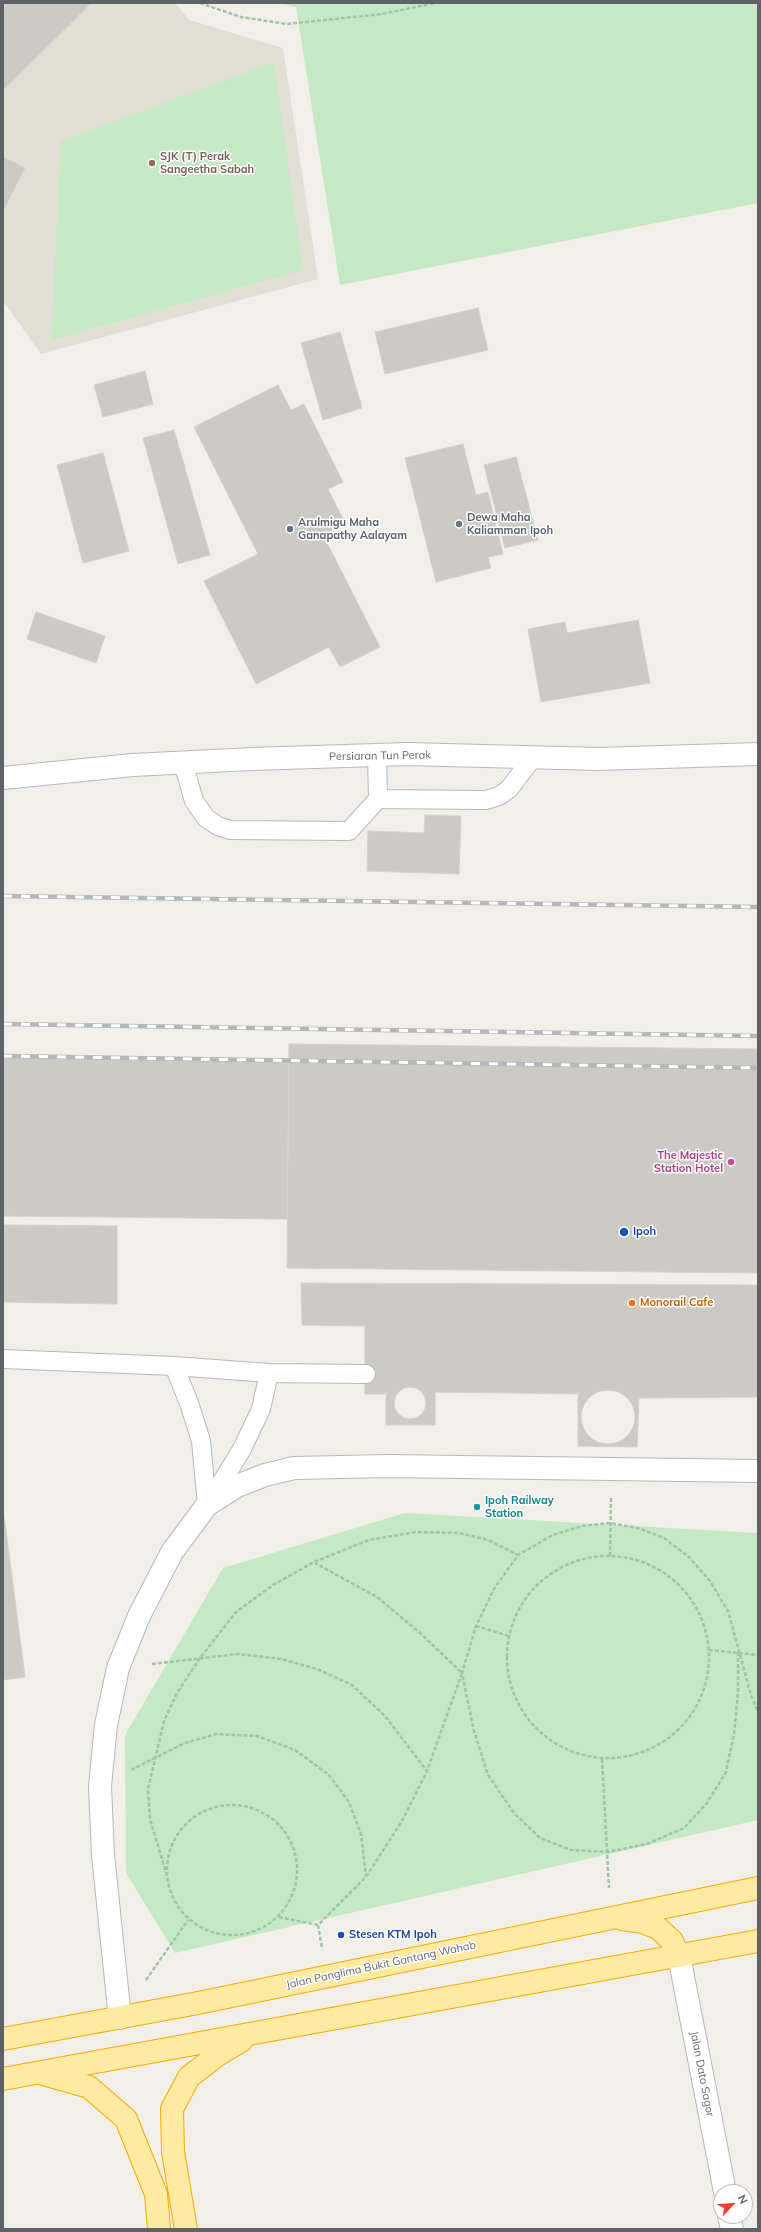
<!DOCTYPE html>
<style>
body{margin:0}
#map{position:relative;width:761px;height:2232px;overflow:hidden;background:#f1efe8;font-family:Mulish,sans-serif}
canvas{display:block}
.frame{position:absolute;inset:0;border:4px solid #5f6368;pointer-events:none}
.north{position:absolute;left:713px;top:2184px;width:40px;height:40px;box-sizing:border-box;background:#fff;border:1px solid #bfc1c3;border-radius:50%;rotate:64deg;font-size:11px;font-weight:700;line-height:16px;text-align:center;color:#5f6368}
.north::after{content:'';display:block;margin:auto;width:14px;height:18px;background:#ea4335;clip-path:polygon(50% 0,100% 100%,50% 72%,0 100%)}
</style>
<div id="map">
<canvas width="761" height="2232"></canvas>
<div class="frame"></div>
<div class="north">N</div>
</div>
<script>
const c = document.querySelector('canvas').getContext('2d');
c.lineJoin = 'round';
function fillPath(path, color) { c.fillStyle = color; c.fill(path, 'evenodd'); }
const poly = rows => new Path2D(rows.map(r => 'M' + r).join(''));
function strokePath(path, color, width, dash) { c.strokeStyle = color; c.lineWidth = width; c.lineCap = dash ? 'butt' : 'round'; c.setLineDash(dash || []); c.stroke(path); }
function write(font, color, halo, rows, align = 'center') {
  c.font = font + ' Mulish,sans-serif'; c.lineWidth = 3; c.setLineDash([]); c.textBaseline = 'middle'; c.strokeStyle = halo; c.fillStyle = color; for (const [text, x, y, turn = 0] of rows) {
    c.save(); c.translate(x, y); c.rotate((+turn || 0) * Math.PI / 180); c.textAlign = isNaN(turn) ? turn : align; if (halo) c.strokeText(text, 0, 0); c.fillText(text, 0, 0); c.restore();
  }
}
fillPath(poly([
 [3,3,176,3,189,20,283,48,318,279,41,354,3,301]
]), '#e1ded6');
fillPath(poly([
 [279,3,758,3,758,203,340,285,296,7],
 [274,62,303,270,51,340,61,141],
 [405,1513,758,1533,758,1820,175,1953,126,1873,125,1735,223,1568]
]), '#c5e8c5');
const building = poly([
 [3,3,91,3,3,90,3,3],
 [3,157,25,168,3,211,3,157],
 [478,308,488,350,385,374,375,332,478,308],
 [340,332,362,408,323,420,301,343,340,332],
 [145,371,153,404,103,417,94,385,145,371],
 [278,385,291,410,304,404,343,482,328,489,345,523,323,535,380,647,340,667,329,647,256,684,204,581,258,554,194,427,278,385],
 [174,430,210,555,178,564,143,438,174,430],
 [463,444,476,495,488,492,503,554,488,557,491,568,436,582,405,458,463,444],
 [103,453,129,551,83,563,57,465,103,453],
 [516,457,538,540,505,548,484,465,516,457],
 [36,612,105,636,96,663,27,639,36,612],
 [638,620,650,683,541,702,528,629,565,622,567,633,638,620],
 [425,815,461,816,459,874,367,871,368,831,424,833,425,815],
 [289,1044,758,1049,758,1273,287,1268,289,1044],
 [3,1055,289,1059,287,1219,3,1216,3,1055],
 [3,1225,117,1226,117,1304,3,1302,3,1225],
 [301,1283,758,1285,758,1397,639,1398,637,1447,578,1446,578,1394,435,1392,435,1425,386,1425,386,1394,365,1394,365,1326,302,1325,301,1283],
 '394 1403a16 16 0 1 1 32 0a16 16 0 1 1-32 0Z',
 '581 1417a27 27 0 1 1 54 0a27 27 0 1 1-54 0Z',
 [3,1507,25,1677,3,1680,3,1507]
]);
fillPath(building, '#cccac5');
strokePath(building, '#d6d1c6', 1);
const service = poly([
 [183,762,194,801,206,818,218,826,230,830,349,831,378,799,377,755],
 [378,799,486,800,499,796,509,789,533,757],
 [3,1359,174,1366,189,1403,201,1441,207,1505],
 [174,1366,269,1373],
 [209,1503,242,1449,261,1409,269,1373,366,1374]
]);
const minor = poly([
 [3,778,133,765,252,759,407,754,599,759,758,754],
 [120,2018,103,1855,100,1786,106,1725,118,1668,139,1616,172,1552,207,1505,237,1486,265,1475,294,1468,388,1466,758,1471]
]);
const tertiary = poly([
 [679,1956,725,2192],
 [729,2216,732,2229]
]);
const trunk = poly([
 [622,1919,643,1922,658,1928,672,1941,679,1956],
 [3,2039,198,2003,758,1888],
 [43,2074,89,2087,126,2119,156,2194,159,2229],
 [3,2079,758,1941],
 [186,2229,173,2152,172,2109,189,2077,216,2056,241,2041]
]);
strokePath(service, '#b5b8bc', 20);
strokePath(minor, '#b5b8bc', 24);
strokePath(tertiary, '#b5b8bc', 24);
strokePath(trunk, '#f9ab00', 24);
strokePath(poly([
 [200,3,241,17,287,24,382,14,435,3],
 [610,1556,611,1498],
 '507 1657a101 101 0 1 1 202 0a101 101 0 1 1-202 0Z',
 [476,1626,509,1636],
 [709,1650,758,1655],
 [738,1652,738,1693,734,1734,726,1772,707,1803,684,1828,647,1844,607,1852,571,1850,540,1838,514,1813,488,1775,474,1731,462,1673,476,1626,494,1589,518,1555,553,1535,582,1526,610,1523,638,1528,664,1538,689,1557,710,1581,728,1611,751,1695,758,1712],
 [152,1664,238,1654,281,1659,317,1669,352,1685,385,1716,427,1771],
 [602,1759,609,1888],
 [131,1770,185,1743,216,1734,257,1736,295,1750,329,1775,349,1802,361,1834,366,1876],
 '167 1870a65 65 0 1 1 130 0a65 65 0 1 1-130 0Z',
 [167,1876,150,1819,148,1789,164,1721,177,1693,200,1658,236,1612,273,1585,314,1562,369,1540,416,1532,460,1533,488,1540,518,1555],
 [279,1917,318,1925,366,1877,402,1821,427,1771,462,1673,419,1632,377,1597,315,1563],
 [318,1925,322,1948],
 [146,1980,188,1920]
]), '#9cc7a9', 2.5, [4, 2]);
strokePath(service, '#fff', 18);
strokePath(minor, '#fff', 22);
strokePath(tertiary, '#fff', 22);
strokePath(trunk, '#feeaa1', 22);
const rail = poly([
 [3,896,758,907],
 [3,1024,758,1036],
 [3,1056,758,1068]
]);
strokePath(rail, '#b6b7b8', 4.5);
strokePath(rail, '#fff', 3, [9]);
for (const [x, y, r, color] of [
 [152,163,4,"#8d6e63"],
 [459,524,4,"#6b7280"],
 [290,529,4,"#6b7280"],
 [731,1162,4,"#d1479c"],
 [624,1232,5,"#1a4fb4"],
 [632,1303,4,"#e8710a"],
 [477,1507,4,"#0f9aa8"],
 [341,1935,4,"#1a4fb4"]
]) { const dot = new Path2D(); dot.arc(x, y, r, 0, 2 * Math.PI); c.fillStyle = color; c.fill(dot); strokePath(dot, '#fff', 1.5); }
write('bold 11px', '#785e54', '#fff', [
 ["SJK (T) Perak",160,157],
 ["Sangeetha Sabah",160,170]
], 'left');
write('bold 11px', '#5b616d', '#fff', [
 ["Dewa Maha",467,518],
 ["Kaliamman Ipoh",467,531],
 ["Arulmigu Maha",298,523],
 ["Ganapathy Aalayam",298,536]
], 'left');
write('11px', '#5f6368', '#fff', [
 ["Persiaran Tun Perak",380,756,-1],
 ["Jalan Panglima Bukit Gantang Wahab",381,1965,-12],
 ["Jalan Dato Sagor",702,2074,79]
]);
write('bold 11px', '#b23c85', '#fff', [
 ["The Majestic",723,1156],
 ["Station Hotel",723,1169]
], 'right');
write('bold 11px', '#164399', '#fff', [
 ["Ipoh",633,1232],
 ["Stesen KTM Ipoh",349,1935]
], 'left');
write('bold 11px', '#c56008', '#fff', [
 ["Monorail Cafe",640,1303]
], 'left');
write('bold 11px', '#0d838f', '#fff', [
 ["Ipoh Railway",485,1501],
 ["Station",485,1514]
], 'left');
</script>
